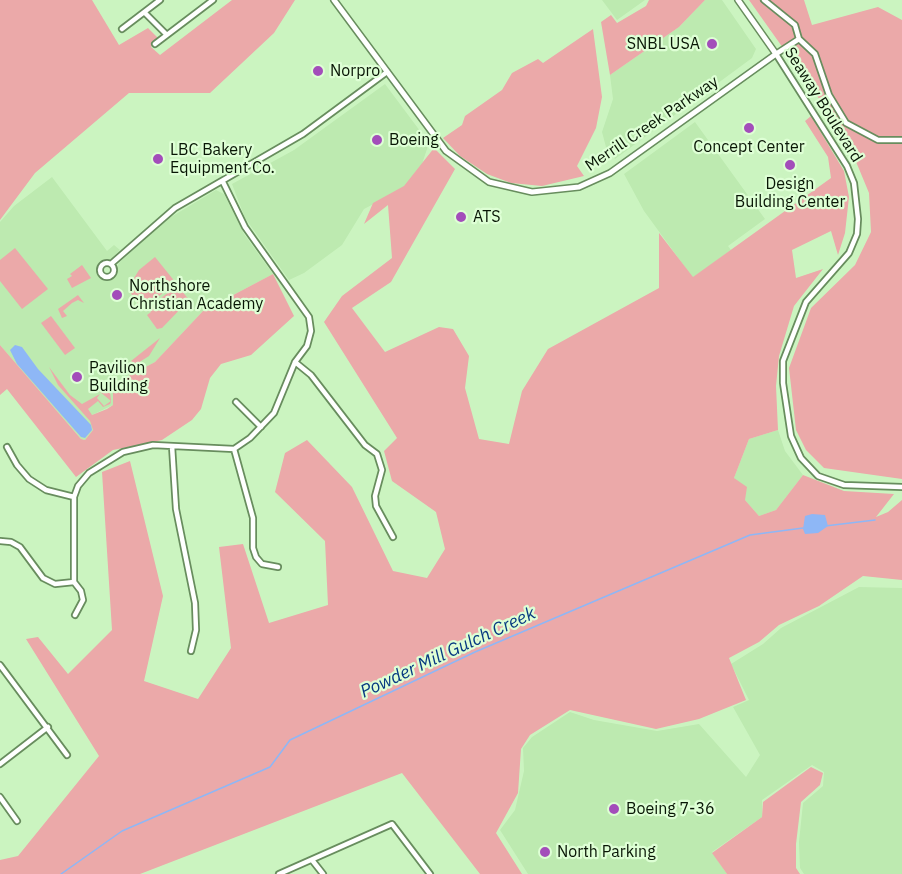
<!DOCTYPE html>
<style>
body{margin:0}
canvas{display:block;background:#cbf4c0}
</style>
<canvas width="902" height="874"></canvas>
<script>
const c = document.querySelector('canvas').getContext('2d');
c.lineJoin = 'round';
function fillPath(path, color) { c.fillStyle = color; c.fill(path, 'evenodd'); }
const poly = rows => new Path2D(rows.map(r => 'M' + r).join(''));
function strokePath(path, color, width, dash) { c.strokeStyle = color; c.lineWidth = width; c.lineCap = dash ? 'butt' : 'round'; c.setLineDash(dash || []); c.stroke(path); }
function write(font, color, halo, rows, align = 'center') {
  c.font = font + ' "IBM Plex Sans",sans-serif'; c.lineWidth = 4.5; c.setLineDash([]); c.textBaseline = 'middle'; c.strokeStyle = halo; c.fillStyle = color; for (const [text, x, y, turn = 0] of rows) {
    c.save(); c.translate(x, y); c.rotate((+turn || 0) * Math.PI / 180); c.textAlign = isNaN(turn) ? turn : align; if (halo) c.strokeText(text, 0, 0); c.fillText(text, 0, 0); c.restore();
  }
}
fillPath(poly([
 [602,0,645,0,617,20],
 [705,0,722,0,756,49,752,58,615,159,606,147,602,132,613,99,610,75,679,27],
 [385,84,429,143,416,182,364,209,342,245,304,273,289,280,245,218,232,184,294,150],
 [695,122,765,219,728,246,731,250,693,278,644,211,624,174],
 [52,177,107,251,114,245,120,250,111,259,98,265,98,273,103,279,113,277,119,263,166,220,216,190,224,194,244,234,273,274,203,311,155,362,119,381,113,405,92,415,93,430,85,440,81,439,0,345,0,222,14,206],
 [778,430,785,451,803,475,776,510,759,516,745,500,734,478,749,439],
 [859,587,902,588,902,874,804,874,800,868,799,842,803,803,823,786,824,772,812,765,762,800,762,817,712,852,727,874,528,874,500,830,515,810,524,771,523,748,532,737,570,712,594,720,657,731,699,724,746,777,760,755,733,707,749,700,731,664,763,644,781,628]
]), '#bdeab0');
fillPath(poly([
 [0,0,92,0,119,45,148,28,158,38,151,47,160,55,232,0,295,0,274,33,210,93,129,93,35,173,0,220],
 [649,0,705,0,679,27,610,75,601,22,611,15,617,23,646,6],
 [749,0,804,0,812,25,878,7,902,20,902,479,824,468,806,450,796,430,789,368,811,308,855,265,871,232,869,193,852,152,822,103],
 [593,29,602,97,596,128,577,166,584,176,542,186,511,183,487,174,460,156,443,138,462,125,465,116,502,90,512,73,538,59,543,63],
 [811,116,844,171,849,197,845,233,838,255,831,231,792,250,796,278,823,269,794,306,779,356,776,386,778,430,749,439,734,478,747,487,745,500,759,516,776,510,803,475,844,491,894,494,876,517,888,512,902,500,902,580,863,576,819,606,779,625,759,642,729,658,746,700,699,719,656,729,570,710,530,735,521,749,518,793,496,833,522,874,480,874,402,773,140,874,0,874,0,860,18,856,99,756,26,639,38,637,68,674,112,630,102,472,130,461,163,596,144,681,198,699,231,648,219,547,243,544,269,623,328,605,325,541,275,492,285,453,307,440,352,487,393,571,427,578,445,549,436,512,392,481,384,451,397,438,324,322,342,296,392,258,388,205,364,224,373,203,404,186,434,148,455,169,391,282,352,308,385,352,439,327,453,329,469,356,465,388,479,439,509,444,522,391,548,349,659,288,659,233,693,277,831,178,828,157,805,121],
 [15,248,48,289,22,309,0,281,0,260],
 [155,257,176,283,146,306,143,302,139,305,130,292,131,283,139,270],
 [82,265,91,278,72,288,67,279,72,276,70,274],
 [273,274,294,316,251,355,221,364,210,378,201,409,192,420,162,440,113,450,76,477,7,389,0,395,0,345,81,439,85,440,93,430,90,421,58,385,49,367,70,395,82,404,100,394,97,398,104,406,111,401,99,391,109,385,111,400,111,402,110,404,103,407,98,401,88,409,92,415,107,409,113,405,113,389,119,381,155,362,203,311],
 [178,285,181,290,184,288,182,291,189,300,162,328,157,329,147,315,151,312,148,308],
 [78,295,84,303,78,300,72,303,63,311,67,316,62,318,58,309],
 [51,316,75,348,65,355,41,323],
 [160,338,149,356,138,363,133,363,131,361],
 [811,767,823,773,820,785,801,802,796,844,796,868,800,874,727,874,712,853,762,817,763,802]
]), '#eba9a9');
fillPath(poly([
 [15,345,22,347,38,369,91,425,92,430,85,438,81,437,17,364,10,350],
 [812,514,825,515,828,526,818,533,805,534,803,529,805,516]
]), '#8eb7f6');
strokePath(poly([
 [825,526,875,520],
 [61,874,122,831,270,767,290,740,475,652,750,535,803,528]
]), '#8eb7f6', 1.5);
const minor = poly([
 [764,0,795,25,799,39,815,54,829,95,846,123,878,140,902,140],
 [145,13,166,34],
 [122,29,160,0],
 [799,39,776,54,847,166,854,183,858,219,857,234,849,253,806,302,783,361,783,383,791,436,801,458,818,476,844,485,902,487],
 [155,44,213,0],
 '100 270a7 7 0 1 1 14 0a7 7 0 1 1-14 0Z',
 [111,264,175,208,303,134,387,72],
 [295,362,311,375,365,445,377,454,382,470,375,496,376,506,393,537],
 [236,402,261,427],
 [172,446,176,509,195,603,196,630,191,651],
 [7,447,17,465,29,479,46,490,74,497],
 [234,449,253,518,253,548,256,557,262,564,278,567],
 [0,541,11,542,20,547,43,578,55,584,74,582],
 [74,582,74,497,78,486,89,473,123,452,153,445,234,449,250,438,274,413,295,362,307,346,311,331,309,317,245,227,223,182],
 [74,582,81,591,83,600,75,615],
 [0,665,67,755],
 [0,764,48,727],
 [0,797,17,821],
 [312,860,323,874],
 [279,874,392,824,430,874]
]);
const tertiary = poly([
 [334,0,446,151,489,182,532,192,579,187,610,173,776,54,738,0]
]);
strokePath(minor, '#688d5e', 8);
strokePath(tertiary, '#688d5e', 8);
strokePath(minor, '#fff', 4.5);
strokePath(tertiary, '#fff', 5);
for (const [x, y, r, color] of [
 [712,44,6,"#a34dba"],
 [318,71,6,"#a34dba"],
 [749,128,6,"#a34dba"],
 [377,140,6,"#a34dba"],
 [158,159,6,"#a34dba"],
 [790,165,6,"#a34dba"],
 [461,217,6,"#a34dba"],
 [117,295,6,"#a34dba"],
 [77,377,6,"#a34dba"],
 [614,809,6,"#a34dba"],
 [545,852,6,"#a34dba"]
]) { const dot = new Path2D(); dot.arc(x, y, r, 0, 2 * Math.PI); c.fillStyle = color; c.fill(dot); strokePath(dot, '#deffd5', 2); }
write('16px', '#081605', '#deffd5', [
 ["SNBL USA",700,44,"right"],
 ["Norpro",330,71],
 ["Boeing",389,140],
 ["Concept Center",749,147,"center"],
 ["LBC Bakery",170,150],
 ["Equipment Co.",170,168],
 ["Design",790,184,"center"],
 ["Building Center",790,202,"center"],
 ["ATS",473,217],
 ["Northshore",129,286],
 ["Christian Academy",129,304],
 ["Pavilion",89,368],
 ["Building",89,386],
 ["Boeing 7-36",626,809],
 ["North Parking",557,852]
], 'left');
write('16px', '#081605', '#deffd5', [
 ["Seaway Boulevard",823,105,58],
 ["Merrill Creek Parkway",652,124,-34]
]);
write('italic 18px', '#073981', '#deffd5', [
 ["Powder Mill Gulch Creek",448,653,-25]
]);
</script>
